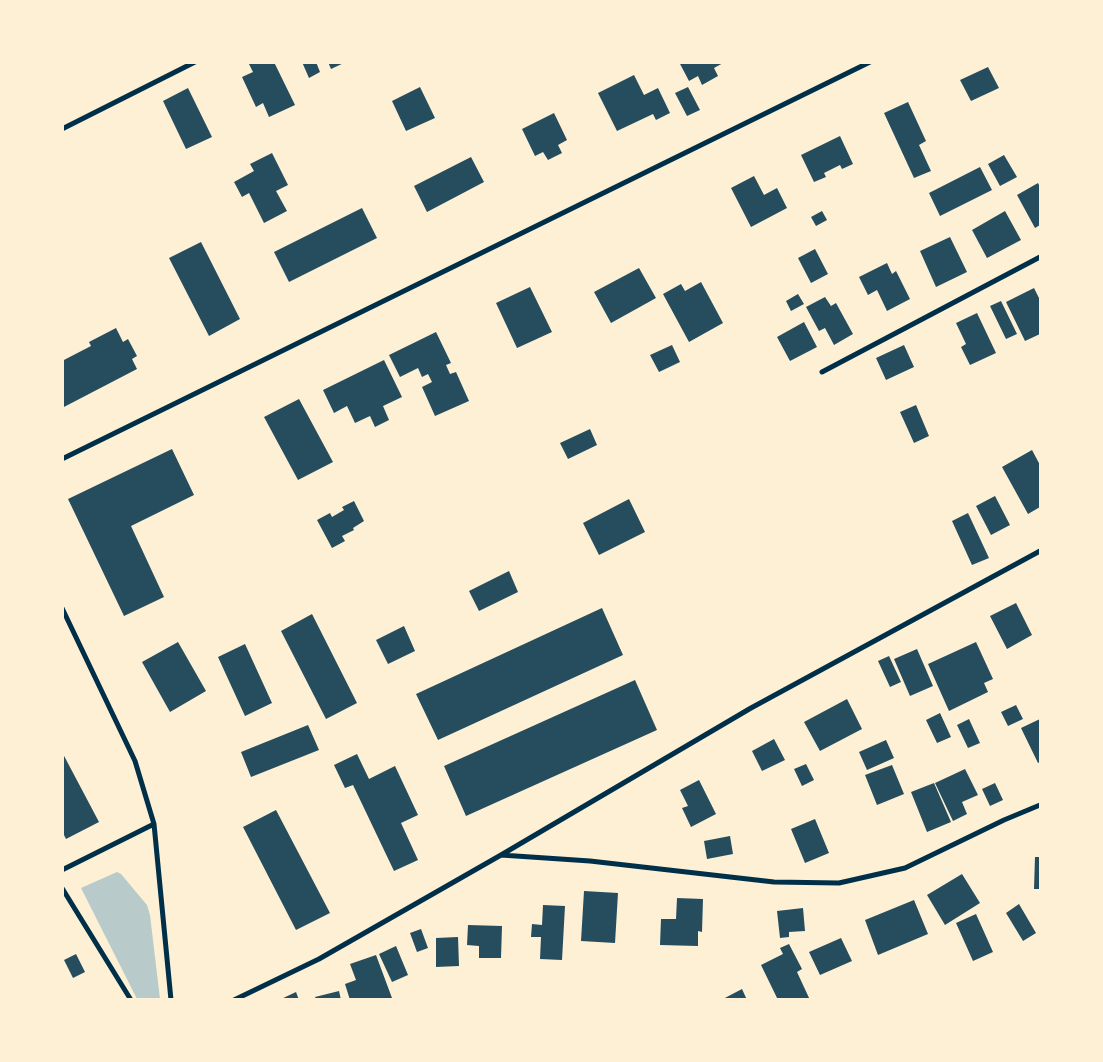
<!DOCTYPE html>
<style>
body{margin:0}
#map{position:relative;width:1103px;height:1062px;overflow:hidden;background:#fdf0d5;font-family:Manrope,sans-serif}
canvas{display:block}
.frame{position:absolute;inset:0;border:64px solid #fdf0d5;pointer-events:none}
</style>
<div id="map">
<canvas width="1103" height="1062"></canvas>
<div class="frame"></div>
</div>
<script>
const c = document.querySelector('canvas').getContext('2d');
c.lineJoin = 'round';
function fillPath(path, color) { c.fillStyle = color; c.fill(path, 'evenodd'); }
const poly = rows => new Path2D(rows.map(r => 'M' + r).join(''));
function strokePath(path, color, width, dash) { c.strokeStyle = color; c.lineWidth = width; c.lineCap = dash ? 'butt' : 'round'; c.setLineDash(dash || []); c.stroke(path); }
fillPath(poly([
 [117,872,121,874,147,905,150,915,160,999,137,999,81,888]
]), '#b9caca');
fillPath(poly([
 [248,62,274,62,295,105,269,117,263,103,256,107,242,77,253,72],
 [302,62,316,62,320,72,309,78],
 [328,62,346,62,331,69],
 [679,62,725,62,714,68,718,76,702,85,698,76,689,81],
 [988,67,999,88,971,101,960,80],
 [634,75,644,95,658,88,670,113,656,120,653,114,617,131,598,93],
 [420,87,435,118,406,131,392,101],
 [688,87,700,110,687,116,675,93],
 [188,88,212,137,186,149,163,101],
 [908,102,926,141,919,145,931,171,914,178,884,113],
 [554,113,567,140,558,145,562,153,548,160,543,152,535,156,522,129],
 [840,136,853,164,842,169,840,165,824,173,826,177,814,182,801,155],
 [272,153,288,185,276,191,287,211,264,223,249,193,242,197,234,182,254,171,250,164],
 [1004,155,1017,177,1000,186,988,164],
 [471,157,484,182,427,212,414,186],
 [980,167,992,190,940,216,929,193],
 [754,176,764,195,777,188,787,208,751,227,731,188],
 [1038,183,1040,187,1040,225,1035,228,1017,195],
 [362,208,377,238,289,282,274,252],
 [822,211,827,220,816,226,811,217],
 [1005,211,1021,240,987,258,972,230],
 [950,237,967,272,936,287,920,251],
 [201,242,240,319,209,336,169,258],
 [815,249,828,274,811,283,798,258],
 [887,263,892,274,896,271,910,299,887,311,877,290,868,295,859,277],
 [639,268,656,298,611,323,594,292],
 [701,282,723,323,689,342,663,294,681,284,685,291],
 [530,287,552,332,517,348,496,303],
 [1034,288,1040,300,1040,334,1025,341,1006,302],
 [798,294,804,304,791,311,786,301],
 [825,297,831,306,836,303,853,334,834,345,825,328,819,331,806,307],
 [1001,301,1017,334,1006,339,990,306],
 [977,313,996,353,970,365,961,347,966,344,956,323],
 [804,322,817,347,790,361,777,337],
 [116,328,123,342,128,339,137,356,132,359,137,369,62,408,62,361,91,346,89,342],
 [436,332,451,363,446,365,450,374,456,372,469,401,435,416,422,387,432,382,428,374,422,377,418,368,400,377,389,355],
 [672,345,680,362,659,372,650,355],
 [904,345,914,367,886,380,876,358],
 [384,360,402,397,383,406,389,420,375,427,370,416,355,423,347,406,334,413,323,390],
 [299,399,333,462,298,480,264,417],
 [916,405,929,436,914,443,900,412],
 [590,429,597,445,568,459,560,443],
 [172,449,194,495,131,526,164,597,124,616,68,499],
 [1032,450,1040,465,1040,507,1028,514,1002,467],
 [995,496,1010,525,991,535,976,506],
 [629,499,645,532,599,555,583,523],
 [354,501,364,521,353,528,354,530,342,536,345,541,332,548,317,520,330,513,332,517,344,510,342,507],
 [968,513,989,558,972,565,952,521],
 [509,571,518,592,479,611,469,591],
 [1016,603,1032,635,1007,649,990,616],
 [602,608,623,655,438,740,416,694],
 [312,614,357,703,326,719,281,631],
 [404,626,415,651,388,664,376,640],
 [178,642,206,691,170,712,142,662],
 [976,642,993,679,984,683,988,692,949,711,928,664],
 [245,644,272,703,245,716,218,657],
 [917,649,933,686,910,696,894,659],
 [889,656,901,682,890,687,878,661],
 [635,680,657,730,466,816,444,766],
 [847,699,862,729,820,751,804,722],
 [1016,705,1023,719,1008,726,1001,712],
 [940,713,951,737,937,743,926,720],
 [969,719,980,743,968,748,957,725],
 [1040,719,1040,762,1038,763,1021,728],
 [308,725,319,750,251,777,241,752],
 [774,739,785,760,762,771,752,751],
 [886,740,894,758,867,770,859,752],
 [62,752,99,822,66,839,62,831],
 [357,754,369,779,395,766,418,815,401,823,418,860,394,871,353,785,345,788,334,765],
 [806,764,814,780,802,786,794,769],
 [892,765,904,794,877,805,865,775],
 [965,769,978,795,962,802,967,814,953,821,935,783],
 [699,780,716,814,691,827,682,808,688,806,680,790],
 [934,783,951,822,927,832,911,792],
 [995,783,1003,800,990,806,982,789],
 [276,810,330,913,296,930,243,827],
 [815,819,829,853,805,863,791,829],
 [730,836,733,854,707,859,704,841],
 [1035,857,1040,857,1040,889,1034,889],
 [962,874,980,903,945,925,927,895],
 [584,891,618,893,615,943,581,941],
 [677,898,703,899,702,932,698,931,698,946,660,945,661,919,676,919],
 [914,900,928,934,878,955,865,920],
 [1019,904,1036,933,1023,941,1006,913],
 [543,905,565,906,562,960,540,959,541,937,531,937,532,924,542,925],
 [803,908,805,931,789,932,789,937,780,938,777,911],
 [976,914,993,952,973,961,956,923],
 [468,925,502,926,501,958,479,958,479,946,467,945],
 [421,929,428,948,417,952,410,933],
 [458,937,459,966,436,967,436,938],
 [841,938,852,961,820,975,809,952],
 [789,944,802,969,797,972,810,1000,778,1000,761,965,783,954,780,948],
 [396,946,408,975,392,982,379,954],
 [76,954,85,972,73,978,64,960],
 [376,955,392,998,386,1000,350,1000,345,984,356,980,350,964],
 [742,989,747,1000,721,1000],
 [339,991,341,1000,316,1000,315,997],
 [296,992,299,1000,279,1000]
]), '#264d5e');
strokePath(poly([
 [62,129,195,62],
 [822,372,1040,257],
 [62,459,870,62],
 [62,608,135,761,154,824,171,1000],
 [501,855,590,861,774,882,839,883,905,868,1004,820,1040,805],
 [62,870,154,824],
 [62,888,131,1000],
 [234,1000,319,959,501,855,751,708,1040,551]
]), '#003049', 5);
</script>
